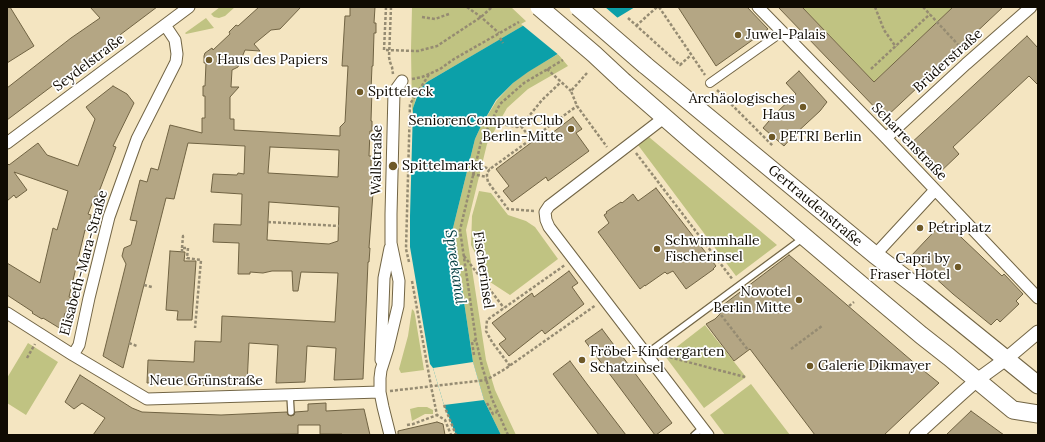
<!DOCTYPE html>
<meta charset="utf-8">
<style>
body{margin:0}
#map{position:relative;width:1045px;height:442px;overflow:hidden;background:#f4e5c1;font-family:Lora,serif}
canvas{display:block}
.frame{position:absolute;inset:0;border:8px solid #100b02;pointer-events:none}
</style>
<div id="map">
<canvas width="1045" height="442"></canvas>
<div class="frame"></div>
</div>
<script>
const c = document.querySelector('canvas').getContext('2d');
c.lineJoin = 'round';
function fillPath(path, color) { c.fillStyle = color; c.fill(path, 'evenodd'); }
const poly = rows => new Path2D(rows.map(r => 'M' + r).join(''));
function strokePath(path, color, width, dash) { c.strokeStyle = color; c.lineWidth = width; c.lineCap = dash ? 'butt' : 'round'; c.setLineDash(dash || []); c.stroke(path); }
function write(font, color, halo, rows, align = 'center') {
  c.font = font + ' Lora,serif'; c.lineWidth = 3.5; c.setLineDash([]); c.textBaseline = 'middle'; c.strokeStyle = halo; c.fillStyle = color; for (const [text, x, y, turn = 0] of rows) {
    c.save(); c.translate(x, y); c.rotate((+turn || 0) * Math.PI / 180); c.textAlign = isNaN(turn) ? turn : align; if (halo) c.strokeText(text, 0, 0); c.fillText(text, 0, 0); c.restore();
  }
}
fillPath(poly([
 [220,7,235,7,225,16,219,18,214,17,211,14],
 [412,7,511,7,528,23,427,82,416,98,412,113,411,49],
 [802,7,953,7,874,82],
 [206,18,214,28,186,34,185,33],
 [558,54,568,66,528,89,507,108,487,144,466,230,486,360,495,390,516,435,501,435,484,400,473,362,453,228,475,139,481,126,497,100,513,83,527,72],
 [649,137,777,245,736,276,638,145],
 [479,191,491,193,508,215,526,221,535,227,558,259,510,295,490,282,471,245,472,216],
 [412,309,414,311,415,315,424,370,401,373,399,369,408,336],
 [705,325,746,377,704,408,665,356],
 [28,343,58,362,26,415,7,403,7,378],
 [751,384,790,435,725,435,710,415],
 [418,407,427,407,433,410,433,414,425,414,412,421,410,409]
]), '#c0c382');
fillPath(poly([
 [555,7,635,7,528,72,513,83,496,100,481,126,475,139,453,228,473,362,484,400,501,435,456,435,444,405,433,368,430,364,410,247,410,216,413,108,418,94,422,87,427,82]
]), '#0ca0a9');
fillPath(poly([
 [551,7,605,7,619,19,560,56,521,24],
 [473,362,484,400,444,405,433,368]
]), '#f4e5c1');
const building = poly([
 [7,7,10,7,34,46,7,63,7,7],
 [90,7,157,7,7,120,7,88,71,38,100,18,90,7],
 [259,7,301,7,280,29,271,30,254,44,260,51,245,50,238,67,232,70,231,87,239,87,230,97,230,119,234,119,234,130,340,136,340,127,345,122,348,66,342,66,345,16,350,16,350,7,375,7,374,23,376,23,376,33,374,33,373,66,372,66,371,90,372,90,371,121,372,121,372,131,370,131,369,156,371,156,371,175,373,176,372,193,373,193,369,248,370,248,369,262,368,262,363,379,334,380,336,348,307,346,305,382,276,383,278,345,249,343,247,385,217,386,147,383,148,360,194,362,195,341,221,342,222,316,335,322,338,273,301,272,298,291,293,291,292,271,272,271,263,273,250,272,250,274,238,274,239,243,213,242,214,224,241,225,242,194,211,192,213,174,237,175,238,173,244,174,245,146,188,143,174,199,166,198,123,368,103,356,126,264,122,256,124,248,131,245,137,221,130,220,140,180,147,182,151,168,158,170,170,125,202,133,202,118,205,118,205,96,203,96,203,86,205,86,206,63,204,63,204,56,205,53,212,48,213,50,230,34,229,32,236,25,238,26,259,7],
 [270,147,339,150,338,177,268,173,270,147],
 [269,202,339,207,338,241,329,244,267,240,269,202],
 [678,7,747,7,768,29,716,66,678,7],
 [778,7,802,7,874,82,953,7,1003,7,885,118,778,7],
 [1027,36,1038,48,1038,85,1029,76,953,147,959,154,937,175,909,145,1027,36],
 [799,71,827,102,820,111,793,136,784,146,763,128,775,114,796,94,786,83,799,71],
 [113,86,127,94,134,103,113,146,116,147,97,197,95,196,88,214,91,215,87,231,85,230,69,297,72,298,68,314,65,313,61,329,43,318,42,319,32,313,33,312,7,295,7,263,40,283,53,228,57,230,68,191,14,172,27,190,16,198,14,195,7,201,7,163,9,165,38,143,47,155,78,166,95,119,86,107,113,86],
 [573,117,582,129,576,133,589,151,548,181,546,177,512,202,503,191,509,186,496,169,536,139,539,143,573,117],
 [656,188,716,266,713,269,714,269,686,289,673,271,667,274,665,272,645,286,645,285,640,289,598,232,609,223,604,215,607,213,606,212,621,202,622,203,633,194,638,201,656,188],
 [944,221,1002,276,1004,274,1023,294,1016,301,1019,304,1000,322,997,319,991,325,953,294,911,256,944,221],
 [170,251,185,252,184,261,196,261,192,320,177,320,178,311,166,310,170,251],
 [789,255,919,367,939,383,884,435,815,435,750,349,734,361,706,324,715,319,722,312,719,308,789,255],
 [569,271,578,283,572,287,584,304,545,334,542,330,509,356,499,344,506,339,492,323,532,293,534,297,569,271],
 [602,329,672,423,656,435,655,435,585,341,602,329],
 [570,361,587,384,626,435,599,435,553,374,570,361],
 [80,375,132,408,142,412,221,415,287,412,288,415,291,416,294,415,295,412,308,411,308,404,326,403,326,411,364,409,370,435,342,435,342,434,320,434,320,425,298,425,298,434,93,435,105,418,82,403,74,409,65,402,80,375],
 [971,411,1004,435,946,435,971,411],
 [437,422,443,424,445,435,398,435,398,431,437,422]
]);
fillPath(building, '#b4a684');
strokePath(building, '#706343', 1);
const service = poly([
 [646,354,803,238],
 [290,395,291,412],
 [694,435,702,428]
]);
const pedestrian = poly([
 [710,83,782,32]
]);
const minor = poly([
 [758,7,886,138,1038,298],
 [665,117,549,206,545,212,546,220,549,227,708,435],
 [886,138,966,64,1031,7],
 [7,143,189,7],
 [875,255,935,190],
 [7,313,73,355,147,399,380,392],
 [73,355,79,345,89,298,109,217,137,139,176,62,177,54,175,40,165,25],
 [381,360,384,278,390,248],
 [390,435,383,407,380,392,380,378,381,370,388,348,398,306,399,281,391,243,391,214,394,92,402,81]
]);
const tertiary = poly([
 [916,435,960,395,977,380,1006,359,1038,332]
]);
const primary = poly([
 [645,65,875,255,922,291,1038,385],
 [624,82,694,143,846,272,921,335,949,357,1013,410,1038,414]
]);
strokePath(service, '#726545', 8);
strokePath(pedestrian, '#726545', 10);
strokePath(minor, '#726545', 13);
strokePath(tertiary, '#726545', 15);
strokePath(primary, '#726545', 19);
strokePath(poly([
 [386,7,384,50,418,51,437,46,481,17,492,7],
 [391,7,389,57,390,62,392,67,393,74],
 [467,7,481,17,499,33],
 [659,7,705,75],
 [875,7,884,30,896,47],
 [923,7,964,51],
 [422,17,435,19,449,14],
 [628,18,680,65,691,55],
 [636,26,657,7],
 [500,38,503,43],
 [547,69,571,91],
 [871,69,930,14],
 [587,73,571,91,577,106,607,147],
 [412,79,422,77,440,69,454,59,519,22],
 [717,90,773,146],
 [491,122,517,127,521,126,542,100,561,82],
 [521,126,531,139],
 [636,153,733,280],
 [475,164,490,169],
 [472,174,487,177],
 [534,211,508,209,488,182,487,177,487,173,490,169,577,106],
 [268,222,339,226],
 [182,248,183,236,185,236],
 [182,252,182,248,188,248,187,258,201,260,195,328],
 [464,256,504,308],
 [409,262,406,249,410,104,430,73],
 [412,281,431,386,437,415,445,420,451,435],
 [144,285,152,287],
 [849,306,854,302],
 [718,311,748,350],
 [129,343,137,346],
 [791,349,822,326],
 [474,355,472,342,476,340],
 [665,356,745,377],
 [27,358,35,344],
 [510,366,492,342,486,331,487,320,565,265],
 [390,391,486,380,505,369,596,305],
 [487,403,493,414,497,412],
 [444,405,456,435],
 [407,425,413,424,437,415],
 [508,435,492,399,482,366,476,340,460,230,481,142,500,104,524,83,563,60]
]), '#958b72', 2.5, [3, 2]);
strokePath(service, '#fff', 5.5);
strokePath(pedestrian, '#fff', 8);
strokePath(minor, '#fff', 11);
strokePath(tertiary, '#fff', 13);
strokePath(primary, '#fff', 17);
const primaryBridge = poly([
 [539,7,594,54,624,82],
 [578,7,645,65]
]);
strokePath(primaryBridge, '#726545', 19, []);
strokePath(primaryBridge, '#fff', 17);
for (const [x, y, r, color] of [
 [738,35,4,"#6e5928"],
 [209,60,4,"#6e5928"],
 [360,92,4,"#6e5928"],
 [803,107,4,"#6e5928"],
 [571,129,4,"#6e5928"],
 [772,137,4,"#6e5928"],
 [393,166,5,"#6e5928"],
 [920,228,4,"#6e5928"],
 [657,249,4,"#6e5928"],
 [958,267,4,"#6e5928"],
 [799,300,4,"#6e5928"],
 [582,360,4,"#6e5928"],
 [810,366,4,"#6e5928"]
]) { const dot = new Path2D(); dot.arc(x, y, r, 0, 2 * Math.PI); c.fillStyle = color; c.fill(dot); strokePath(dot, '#fff', 1.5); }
write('14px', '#100b02', '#fff', [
 ["Juwel-Palais",746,35],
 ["Haus des Papiers",217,60],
 ["Spitteleck",368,92],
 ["Archäologisches",795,99,"right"],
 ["Haus",795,115,"right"],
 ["SeniorenComputerClub",563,121,"right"],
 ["Berlin-Mitte",563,137,"right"],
 ["PETRI Berlin",780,137],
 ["Spittelmarkt",402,166],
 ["Petriplatz",928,228],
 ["Schwimmhalle",665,241],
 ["Fischerinsel",665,257],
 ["Capri by",950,259,"right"],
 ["Fraser Hotel",950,275,"right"],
 ["Novotel",791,292,"right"],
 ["Berlin Mitte",791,308,"right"],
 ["Fröbel-Kindergarten",590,352],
 ["Schatzinsel",590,368],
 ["Galerie Dikmayer",818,366]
], 'left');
write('14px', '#100b02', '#fff', [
 ["Brüderstraße",948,61,-42],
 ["Seydelstraße",89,63,-37],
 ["Scharrenstraße",909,142,46],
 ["Wallstraße",377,160,-89],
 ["Gertraudenstraße",815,206,40],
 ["Elisabeth-Mara-Straße",84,263,-75],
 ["Fischerinsel",483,270,82],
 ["Neue Grünstraße",206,381]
]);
write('italic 15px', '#003c3f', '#fff', [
 ["Spreekanal",455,267,82]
]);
</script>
